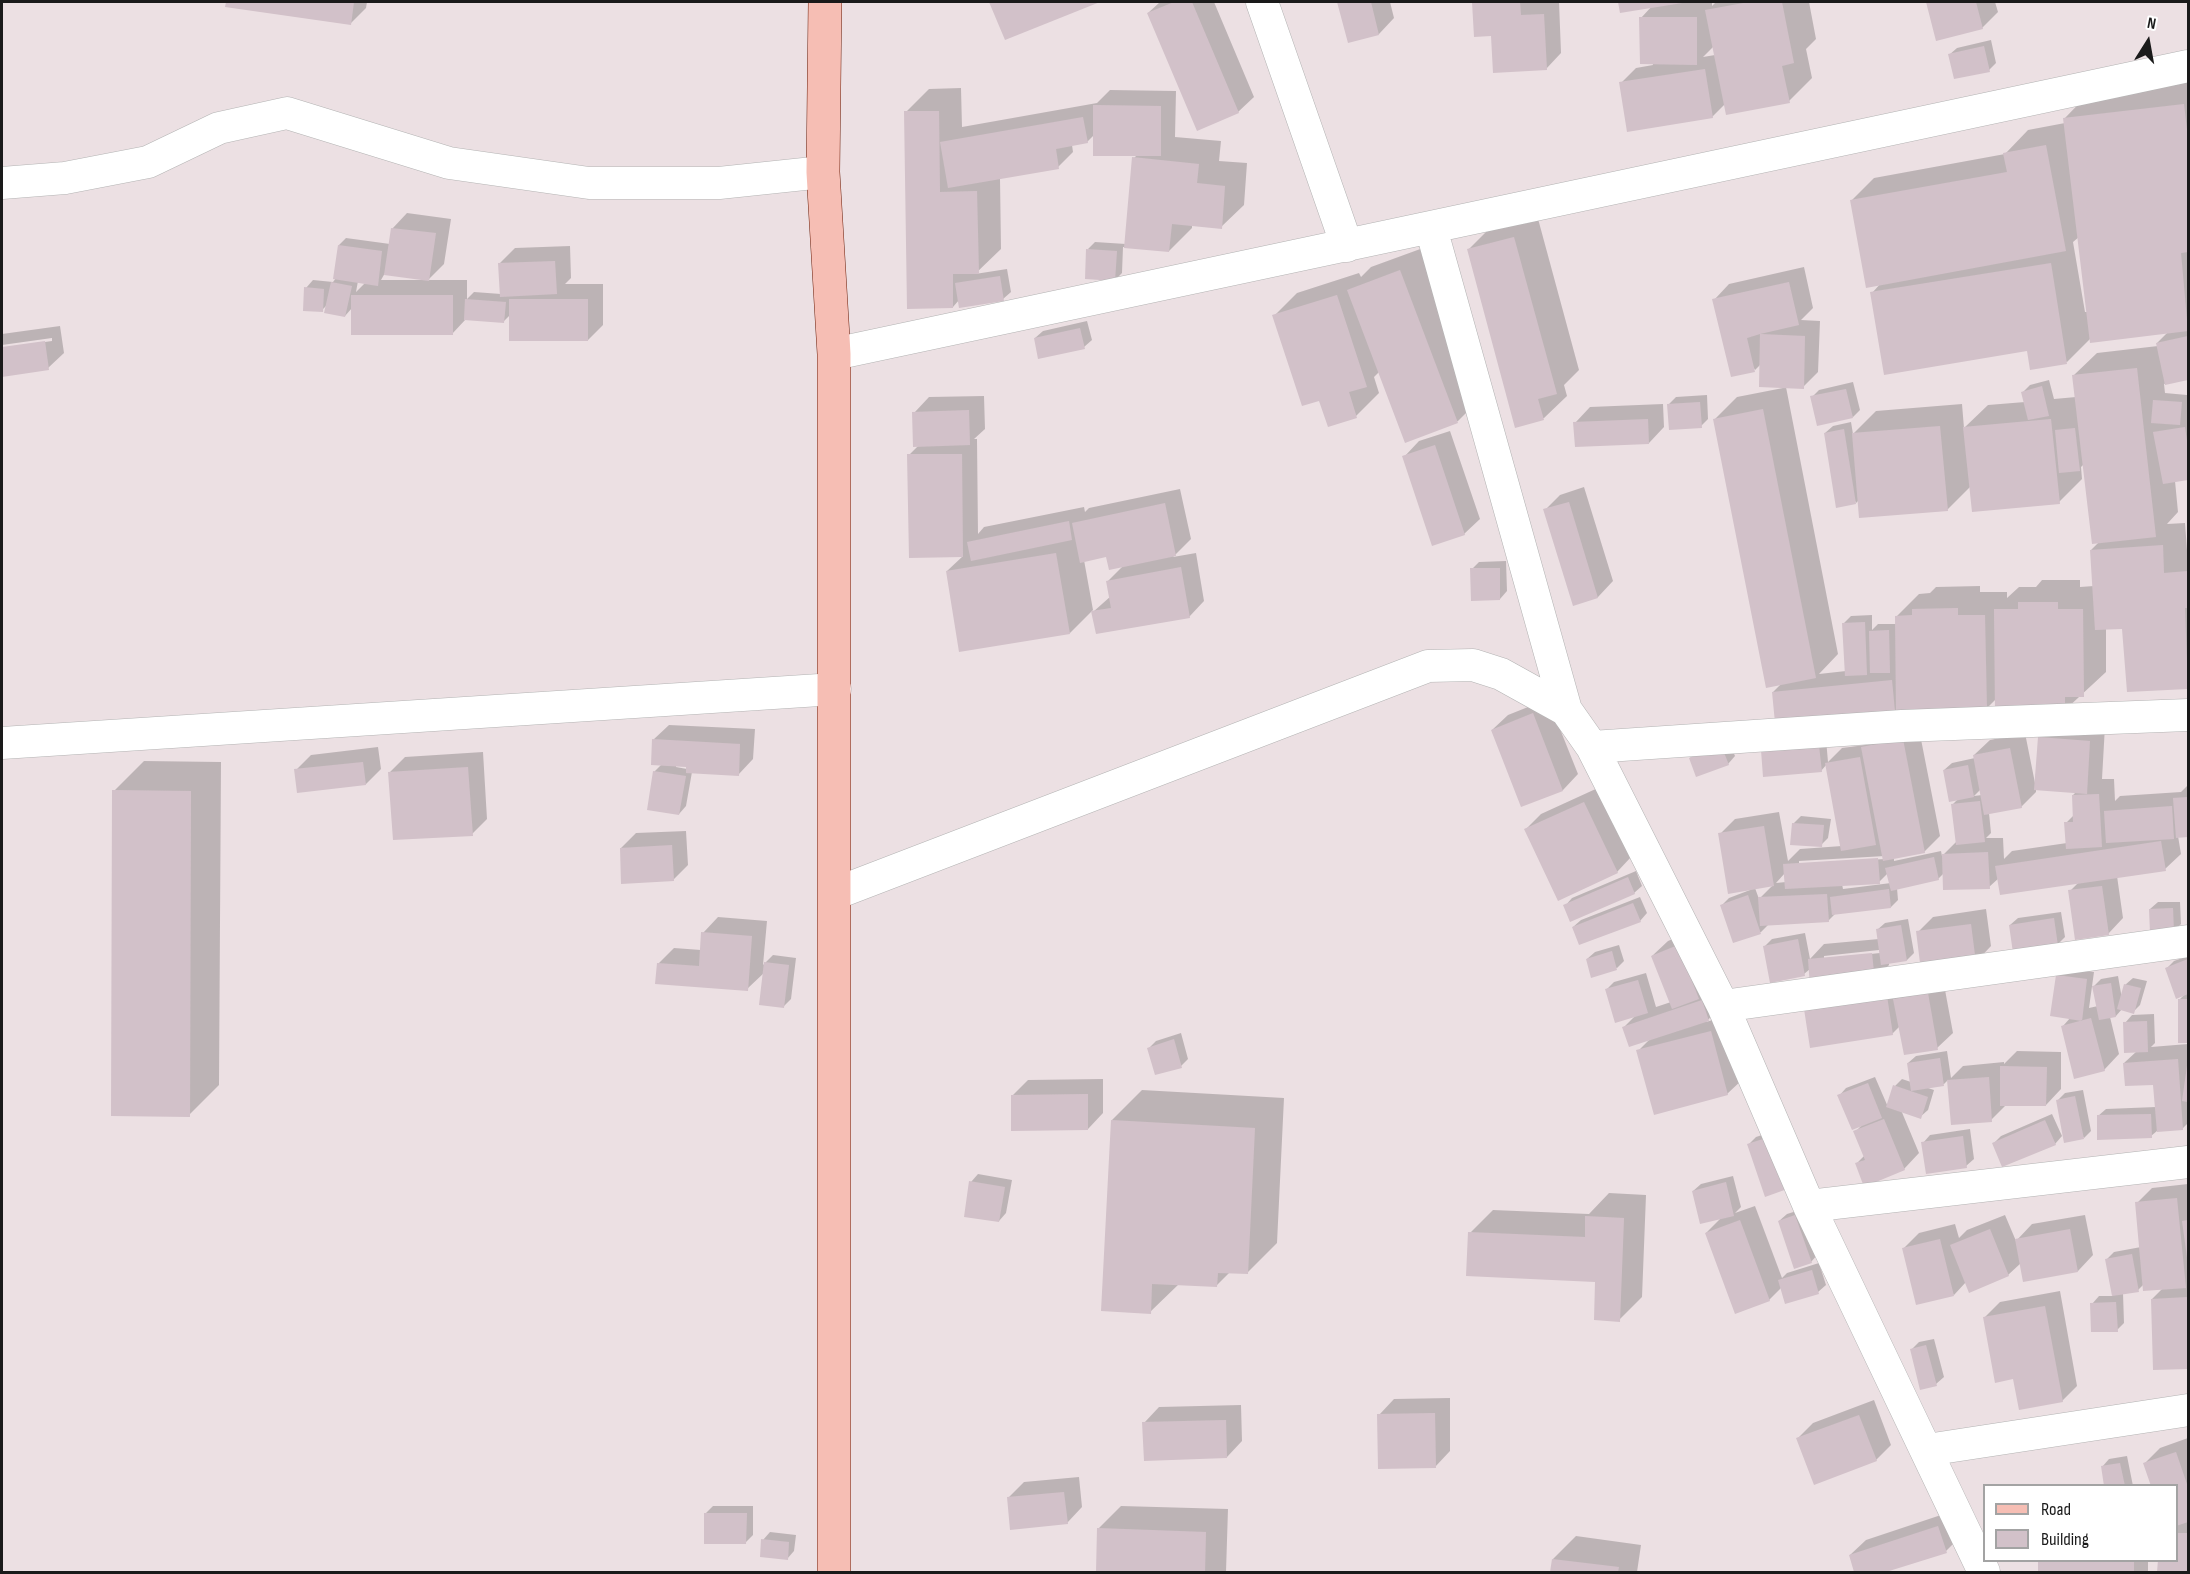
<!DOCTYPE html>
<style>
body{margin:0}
#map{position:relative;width:2190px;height:1574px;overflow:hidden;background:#ece0e3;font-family:"Sofia Sans Condensed",sans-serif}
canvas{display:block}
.frame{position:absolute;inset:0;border:3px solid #1a1a1a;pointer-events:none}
.legend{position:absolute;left:1983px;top:1484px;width:195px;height:78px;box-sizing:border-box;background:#fff;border:2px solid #a3a3a3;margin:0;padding:8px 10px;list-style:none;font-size:18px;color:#1a1a1a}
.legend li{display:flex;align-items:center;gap:12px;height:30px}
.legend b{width:30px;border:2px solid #a3a3a3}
.north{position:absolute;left:2118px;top:12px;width:60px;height:60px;-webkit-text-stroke:4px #fff;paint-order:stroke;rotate:11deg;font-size:16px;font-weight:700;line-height:24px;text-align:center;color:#1a1a1a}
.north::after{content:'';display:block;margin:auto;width:21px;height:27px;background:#1a1a1a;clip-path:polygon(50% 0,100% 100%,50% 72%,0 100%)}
</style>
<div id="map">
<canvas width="2190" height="1574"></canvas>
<div class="frame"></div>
<ul class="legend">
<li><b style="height:8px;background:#f6beb4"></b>Road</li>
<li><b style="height:16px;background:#d2c1c9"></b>Building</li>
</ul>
<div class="north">N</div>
</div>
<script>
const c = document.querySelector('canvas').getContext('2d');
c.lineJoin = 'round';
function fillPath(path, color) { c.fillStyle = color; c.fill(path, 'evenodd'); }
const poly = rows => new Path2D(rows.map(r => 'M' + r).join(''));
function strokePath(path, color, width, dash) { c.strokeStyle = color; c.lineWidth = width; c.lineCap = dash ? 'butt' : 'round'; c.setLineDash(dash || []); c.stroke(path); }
fillPath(poly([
 [227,2,367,2,366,8,350,24,227,6],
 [991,2,1097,2,1006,38],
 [1160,2,1214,2,1254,97,1238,112,1148,13],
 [1339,2,1390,2,1394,18,1379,34,1349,41],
 [1474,2,1559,2,1561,53,1546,69,1493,35,1476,35],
 [1620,2,1712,2,1712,6,1716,2,1809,2,1816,39,1806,49,1812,78,1789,101,1725,104,1712,117,1621,83,1636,68,1653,65,1641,18,1652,6,1621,12],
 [1714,46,1715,55,1703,57],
 [1927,2,1995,2,1998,12,1982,28,1937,39],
 [1991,40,1996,63,1989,70,1949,55,1957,48],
 [2188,77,2188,379,2164,384,2165,393,2187,395,2188,390,2188,478,2175,481,2178,512,2167,524,2185,523,2187,550,2188,550,2188,687,2128,691,2124,627,2106,628,2106,672,2065,710,1997,698,1986,709,1896,720,1773,692,1782,683,1715,419,1737,397,1783,388,1761,364,1755,370,1714,300,1729,284,1804,267,1813,308,1801,320,1820,321,1818,372,1803,387,1786,387,1838,654,1819,674,1846,671,1844,623,1851,616,1872,615,1872,630,1878,624,1896,624,1896,617,1919,594,1930,593,1936,587,1980,586,1980,592,2007,592,2007,598,2019,587,2036,587,2042,580,2080,580,2080,587,2094,586,2091,550,2100,541,2084,464,2081,467,2082,479,2059,502,1971,486,1947,510,1859,500,1856,503,1825,433,1833,426,1851,422,1853,434,1876,411,1962,404,1964,428,1988,405,2025,402,2023,392,2030,385,2049,380,2054,399,2076,397,2074,375,2097,353,2158,346,2157,343,2168,332,2091,338,2067,362,1872,293,1881,283,1851,201,1874,178,2005,154,2028,130,2065,123,2065,118,2094,88],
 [2079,237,2088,312,2085,312,2073,242],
 [961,88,962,127,1097,103,1110,90,1176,91,1175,137,1221,141,1219,161,1247,163,1244,205,1221,227,1192,225,1192,228,1169,251,1123,247,1122,273,1115,280,1088,249,1095,242,1126,244,1134,158,1137,155,1094,135,1087,142,1072,145,1073,152,1058,167,1000,178,1001,249,975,274,1007,269,1011,292,1003,299,959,300,953,307,906,112,929,89],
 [407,213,451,219,444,264,428,280,467,280,467,299,474,292,501,294,499,264,515,248,570,246,571,278,565,284,603,284,603,325,588,340,510,315,503,322,466,319,452,334,352,308,345,316,327,305,322,310,306,288,313,280,333,282,336,278,339,245,346,238,390,244,392,229],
 [385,273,423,278,423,280,381,280],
 [358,281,366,282,356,292],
 [1537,215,1579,370,1564,385,1567,396,1544,418,1516,426,1469,249,1492,226],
 [1423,248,1481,398,1458,421,1406,441,1380,371,1374,377,1379,393,1356,416,1320,399,1274,316,1297,293,1359,273,1361,277,1371,267],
 [1087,321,1092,340,1084,347,1035,338,1043,331],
 [60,326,64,353,48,368,2,375,2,348,52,341,52,338,2,345,2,334],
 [1853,382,1860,410,1853,417,1812,397,1819,390],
 [1707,395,1708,419,1701,426,1669,404,1676,397],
 [984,396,985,429,974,439,977,439,978,534,984,527,1084,507,1085,512,1089,508,1180,489,1191,539,1173,557,1196,553,1204,601,1189,617,1093,612,1111,596,1108,581,1124,565,1107,555,1084,560,1093,610,1070,633,947,571,963,556,909,455,919,445,914,413,929,397],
 [1663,404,1664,427,1649,443,1575,423,1590,407],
 [1450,431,1480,519,1464,534,1404,457,1419,441],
 [1584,487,1613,581,1598,597,1574,604,1545,510,1560,495],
 [1506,561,1507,591,1500,599,1472,569,1479,562],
 [1548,699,1578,774,1563,790,1522,805,1492,730,1508,715],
 [2054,722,2105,726,2102,779,2114,779,2115,801,2120,796,2181,792,2188,785,2188,835,2178,836,2181,854,2165,869,2117,876,2123,918,2108,934,2070,891,2079,882,1999,878,1989,887,1944,873,1938,879,1897,888,1898,900,1891,907,1836,913,1828,921,1768,925,1761,932,1734,941,1722,905,1729,898,1750,890,1720,834,1735,819,1779,812,1788,861,1800,849,1842,846,1827,764,1821,771,1765,775,1826,739,1828,762,1842,748,1865,745,1878,732,1918,724,1940,836,1924,852,1894,857,1894,861,1941,851,1942,856,1957,841,1953,804,1958,799,1944,770,1952,763,1975,758,1974,755,1990,740,2025,733,2035,783,2039,738],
 [1981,789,1982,795,1974,796],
 [2036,789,2076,792,2073,795,2074,815,2066,823,2067,843,2012,851,2004,859,2003,838,1986,838,1991,833,1989,813,2021,807,2036,792],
 [1885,856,1885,859,1799,864,1799,861],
 [1785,873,1786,882,1776,883],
 [1888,873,1891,883,1843,889,1842,884,1879,882],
 [1773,885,1759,899,1755,888],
 [669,725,755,729,753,759,738,775,692,772,686,806,679,814,654,772,662,764,653,740],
 [676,765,687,765,687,769,676,767],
 [1728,739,1735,756,1728,764,1690,758,1698,751],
 [378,747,381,769,366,784,296,770,311,755],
 [483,752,487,819,472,834,390,772,405,757],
 [144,761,221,762,219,1085,189,1115,114,791],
 [1600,787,1632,856,1617,872,1526,829,1541,814],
 [1801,816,1831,819,1828,838,1821,845,1793,824],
 [686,831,688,865,673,880,621,848,636,833],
 [1636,871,1642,886,1634,893,1565,906,1572,898],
 [1640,897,1647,913,1640,921,1573,927,1581,920],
 [2158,902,2180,902,2181,924,2174,931,2150,909],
 [1986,909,1991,946,1976,962,1918,932,1933,917],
 [2061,912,2065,937,2057,945,2010,925,2018,918],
 [718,917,767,921,763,965,773,955,796,958,791,999,784,1006,765,972,747,989,658,964,674,948,701,950,703,933],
 [1908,919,1914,953,1907,960,1889,962,1889,965,1874,980,1810,969,1804,974,1764,947,1772,939,1805,933,1810,959,1824,944,1879,939,1877,930,1885,923],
 [1879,950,1880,953,1824,959,1824,956],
 [1693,930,1723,1004,1706,1022,1726,1016,1743,1079,1727,1094,1638,1051,1650,1039,1624,1027,1636,1015,1606,990,1614,982,1646,973,1656,1007,1671,1002,1652,956,1668,941],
 [1619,945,1624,961,1617,968,1587,959,1595,952],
 [2188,956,2188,1042,2180,1042,2179,1000,2185,994,2167,968,2174,961],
 [2064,968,2094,972,2089,1008,2098,1006,2094,986,2101,979,2118,976,2122,999,2125,985,2133,978,2147,981,2140,1005,2133,1012,2122,1009,2116,1016,2110,1017,2119,1054,2104,1070,2063,1026,2071,1017,2057,975],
 [1943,979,1953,1033,1937,1048,1900,1026,1892,1034,1806,1009],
 [2154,1014,2155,1043,2151,1047,2188,1044,2188,1123,2182,1129,2157,1131,2151,1136,2098,1116,2106,1109,2156,1107,2154,1083,2124,1063,2137,1051,2125,1023,2132,1015],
 [1181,1033,1188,1059,1181,1066,1149,1048,1156,1041],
 [1947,1051,1951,1078,1963,1066,2004,1062,2004,1064,2017,1051,2061,1052,2061,1089,2046,1105,2007,1104,1991,1120,1952,1123,1948,1080,1944,1084,1925,1087,1934,1090,1928,1110,1920,1117,1901,1110,1919,1153,1904,1169,1856,1164,1865,1155,1855,1132,1863,1124,1839,1096,1846,1088,1875,1077,1888,1107,1895,1086,1902,1079,1911,1082,1908,1063,1916,1056],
 [1103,1079,1103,1113,1088,1129,1012,1096,1028,1080],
 [1142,1090,1284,1098,1277,1243,1247,1273,1230,1272,1216,1286,1179,1284,1150,1312,1112,1120],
 [2083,1090,2091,1131,2084,1138,2057,1101,2065,1093],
 [2052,1114,2062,1136,2055,1144,1993,1144,2001,1136],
 [1780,1129,1797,1180,1749,1144,1756,1137],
 [1970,1129,1974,1159,1966,1166,1923,1143,1930,1135],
 [978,1174,1012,1180,1006,1213,999,1221,971,1182],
 [1733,1176,1741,1207,1735,1213,1755,1206,1782,1278,1787,1273,1819,1263,1826,1285,1818,1292,1782,1287,1769,1300,1706,1233,1722,1217,1693,1191,1701,1184],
 [2188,1184,2188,1367,2155,1368,2152,1299,2163,1288,2144,1284,2138,1290,2123,1293,2124,1323,2117,1330,2092,1304,2099,1296,2113,1296,2107,1259,2114,1252,2141,1247,2137,1203,2152,1188],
 [1609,1193,1646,1195,1642,1297,1619,1320,1597,1281,1470,1233,1493,1210,1589,1214],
 [1803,1209,1818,1254,1811,1262,1779,1221,1787,1214],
 [2005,1215,2016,1241,2032,1224,2085,1215,2093,1255,2078,1271,2021,1263,2008,1275,1966,1282,1954,1295,1903,1249,1919,1233,1955,1224,1959,1238,1967,1230],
 [2060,1291,2077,1386,2062,1401,2015,1378,1984,1318,2000,1302],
 [1934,1339,1944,1377,1936,1384,1911,1350,1919,1342],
 [1450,1398,1450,1451,1435,1467,1379,1415,1394,1399],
 [1874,1400,1891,1445,1876,1460,1798,1438,1813,1423],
 [1241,1405,1242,1441,1227,1457,1144,1423,1159,1407],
 [2188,1438,2188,1572,2159,1572,2159,1560,2176,1560,2176,1486,2145,1463,2160,1448],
 [2127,1456,2133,1486,2106,1486,2102,1467,2109,1459],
 [1079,1477,1082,1507,1067,1523,1009,1497,1024,1482],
 [713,1506,753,1506,753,1535,746,1542,705,1514],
 [1121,1506,1228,1509,1226,1572,1097,1572,1098,1529],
 [1953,1511,1961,1536,1946,1551,1881,1572,1856,1572,1850,1555,1866,1540],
 [770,1532,796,1535,794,1551,787,1559,763,1540],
 [1576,1536,1641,1545,1637,1572,1552,1572,1553,1559],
 [2039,1560,2148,1560,2148,1572,2039,1572]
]), '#0003');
fillPath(poly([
 [226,2,354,2,351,25,225,7],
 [989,2,1100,2,1005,40],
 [1174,2,1192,2,1239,113,1197,131,1147,13],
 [1337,2,1371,2,1379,35,1348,43],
 [1472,2,1520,2,1521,15,1544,14,1547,70,1493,73,1491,36,1474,37],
 [1618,2,1682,2,1682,3,1620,13],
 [1749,2,1782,2,1794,63,1782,66,1790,103,1726,115,1705,10],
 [1926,2,1976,2,1983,29,1936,41],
 [1639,17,1697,17,1697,65,1640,64],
 [1984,46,1990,72,1954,79,1948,54],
 [1705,69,1713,118,1627,132,1619,82],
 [2184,104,2188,138,2188,252,2181,253,2188,331,2090,343,2063,118],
 [1093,105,1161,106,1161,156,1093,156],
 [904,111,939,111,940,192,977,191,979,274,953,274,953,308,907,309],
 [1083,117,1088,143,1056,149,1059,169,948,188,940,142],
 [2046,145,2066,251,1866,288,1850,200,2007,172,2003,153],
 [1132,157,1199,164,1197,183,1225,186,1222,229,1172,224,1169,252,1124,248],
 [391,228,436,233,429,281,384,275],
 [1514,237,1557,394,1538,399,1544,420,1515,428,1467,249],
 [338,245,382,251,378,286,333,279],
 [1086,249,1117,251,1115,281,1085,279],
 [555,261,557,294,500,297,498,263],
 [2051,263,2067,364,2030,370,2027,351,1884,375,1870,292],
 [1400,270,1458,423,1405,443,1347,290],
 [1000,276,1004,301,959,308,955,283],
 [331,282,352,286,345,317,324,313],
 [1789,282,1799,325,1760,334,1805,336,1804,389,1759,387,1760,334,1747,338,1755,372,1731,377,1712,299],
 [304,287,324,289,323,312,303,311],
 [351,295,453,295,453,335,351,335],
 [1337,295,1367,387,1349,392,1357,418,1328,427,1319,401,1302,406,1272,315],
 [465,299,506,302,504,323,464,320],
 [509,299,588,299,588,341,509,341],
 [1080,328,1085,349,1038,359,1034,338],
 [2188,336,2188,380,2165,385,2156,343],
 [45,341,49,370,2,377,2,347],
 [2137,368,2156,537,2092,544,2072,375],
 [2042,386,2049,416,2028,420,2021,392],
 [1846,389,1853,418,1817,426,1810,396],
 [2153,400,2182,402,2180,425,2151,423],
 [1700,402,1702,428,1669,430,1667,404],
 [1763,409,1816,678,1766,688,1713,419],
 [969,410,970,445,913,447,912,412],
 [1648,419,1649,444,1575,447,1573,422],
 [2051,419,2060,504,1972,512,1963,427],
 [1940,426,1948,511,1859,518,1852,433],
 [2185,427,2188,448,2188,480,2163,484,2153,432],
 [2075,428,2080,471,2059,473,2055,430],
 [1844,429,1856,504,1836,508,1824,433],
 [1435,445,1465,535,1432,546,1402,456],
 [907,454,962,454,963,557,909,558],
 [1569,502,1598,598,1573,606,1543,509],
 [1165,503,1176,556,1109,570,1106,557,1080,563,1072,523],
 [1069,521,1072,540,971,561,967,542],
 [2163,545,2164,573,2188,571,2188,608,2185,608,2188,689,2127,692,2122,629,2095,630,2090,550],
 [1056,553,1070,634,959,652,946,571],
 [1181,567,1190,618,1096,634,1091,611,1111,608,1106,581],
 [1470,568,1500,568,1500,600,1471,601],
 [2018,602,2058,602,2058,609,2083,609,2084,697,2065,697,2065,711,1995,712,1994,609,2018,609],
 [1958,608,1958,615,1985,615,1987,710,1896,711,1895,616,1912,615,1912,609],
 [1865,622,1867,675,1845,676,1842,623],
 [1889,630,1890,673,1870,673,1869,631],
 [1892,680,1896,722,1776,733,1772,692],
 [1533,713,1563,791,1521,807,1491,730],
 [2038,737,2090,741,2087,794,2034,790],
 [652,739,740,744,739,776,686,773,686,767,651,765],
 [1903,739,1925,853,1883,861,1861,747],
 [1721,745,1729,765,1696,777,1689,758],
 [1819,746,1822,772,1763,777,1761,750],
 [2010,748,2022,808,1984,815,1973,755],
 [1860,757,1876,845,1841,851,1825,763],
 [363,762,366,785,297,793,294,769],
 [1968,765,1974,797,1949,802,1943,770],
 [468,767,473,836,393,840,388,772],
 [653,771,686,776,679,815,647,810],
 [112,790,191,791,190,1117,111,1116],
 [2099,794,2102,847,2066,849,2064,822,2073,822,2072,795],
 [2188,797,2188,837,2176,838,2173,798],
 [1980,801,1985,842,1956,845,1951,804],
 [1584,802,1618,873,1558,901,1524,829],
 [2172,806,2174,839,2106,843,2104,811],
 [1792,823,1824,825,1822,847,1790,845],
 [1764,826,1774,886,1728,894,1718,833],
 [2161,841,2166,871,2000,895,1995,866],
 [672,845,674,881,621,884,620,848],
 [1988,852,1990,889,1943,890,1942,854],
 [1934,857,1939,880,1891,891,1885,868],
 [1878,858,1880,884,1785,889,1783,864],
 [1628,877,1635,894,1570,922,1563,905],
 [2102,886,2109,935,2075,940,2068,890],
 [1889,889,1891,908,1832,915,1830,897],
 [1827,894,1829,922,1760,926,1758,897],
 [1748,895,1761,934,1733,943,1720,905],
 [1633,903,1641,922,1579,945,1572,927],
 [2173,908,2174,932,2150,933,2149,909],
 [2054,918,2058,946,2013,953,2009,925],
 [1971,924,1976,963,1921,971,1916,931],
 [1901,925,1907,961,1881,965,1876,929],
 [701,932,752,936,748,991,655,984,657,963,699,966],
 [1798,939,1805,976,1770,983,1763,946],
 [1678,945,1699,999,1672,1009,1651,956],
 [1612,951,1617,970,1591,978,1586,959],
 [1872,953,1875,982,1810,987,1808,959],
 [2188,959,2188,994,2176,999,2165,968],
 [764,962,789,965,784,1008,759,1005],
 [2056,975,2087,979,2082,1021,2050,1016],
 [1638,980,1648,1013,1615,1023,1605,989],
 [2111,983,2116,1017,2099,1020,2092,986],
 [2124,984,2141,988,2134,1014,2117,1009],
 [1928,993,1938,1050,1904,1055,1893,999],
 [1887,996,1893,1035,1810,1048,1804,1009],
 [2178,999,2188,999,2188,1043,2178,1043],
 [1702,1000,1709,1021,1629,1047,1622,1027],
 [2091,1018,2105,1071,2074,1079,2061,1026],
 [2147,1021,2148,1052,2124,1053,2123,1022],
 [1711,1031,1728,1095,1654,1115,1636,1050],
 [1174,1039,1182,1068,1155,1075,1147,1048],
 [1940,1058,1944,1086,1911,1091,1907,1063],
 [2178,1059,2183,1130,2157,1132,2153,1085,2125,1086,2123,1063],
 [2000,1066,2047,1067,2046,1106,2000,1106],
 [2187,1066,2188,1066,2188,1102,2182,1101],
 [1989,1077,1992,1122,1951,1125,1947,1080],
 [1868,1083,1882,1118,1852,1130,1837,1095],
 [1893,1085,1928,1097,1921,1119,1886,1107],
 [1088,1094,1088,1130,1011,1131,1011,1095],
 [2075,1096,2084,1139,2064,1143,2056,1100],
 [2151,1114,2152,1138,2097,1140,2097,1115],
 [1884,1119,1905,1170,1864,1187,1855,1163,1865,1160,1853,1131],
 [1111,1120,1255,1128,1248,1274,1218,1273,1217,1287,1152,1284,1151,1314,1101,1311],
 [2045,1120,2056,1145,2002,1167,1992,1143],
 [1773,1136,1790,1188,1765,1197,1747,1144],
 [1963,1136,1967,1168,1926,1174,1921,1142],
 [969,1181,1005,1187,999,1222,964,1217],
 [1726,1182,1734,1216,1700,1224,1692,1191],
 [2177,1198,2186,1288,2143,1291,2135,1202],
 [1795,1215,1812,1263,1794,1269,1778,1221],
 [1585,1216,1624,1218,1620,1322,1594,1320,1595,1282,1466,1276,1468,1232,1585,1237],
 [1740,1220,1770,1301,1735,1314,1705,1233],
 [2188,1220,2188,1257,2187,1257,2182,1221],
 [1990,1229,2009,1276,1969,1293,1950,1245],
 [2070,1229,2078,1272,2023,1282,2015,1239],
 [1940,1239,1954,1296,1916,1305,1902,1248],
 [2132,1254,2139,1292,2112,1296,2105,1259],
 [1812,1270,1819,1294,1785,1304,1778,1280],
 [2188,1297,2188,1369,2153,1370,2151,1299],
 [2116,1302,2118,1332,2091,1332,2090,1303],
 [2045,1306,2063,1402,2019,1410,2013,1379,1995,1383,1983,1317],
 [1926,1345,1937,1386,1920,1390,1910,1349],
 [1435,1413,1436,1468,1378,1469,1377,1414],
 [1859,1415,1877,1461,1814,1485,1796,1438],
 [1226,1420,1227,1458,1144,1461,1142,1422],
 [2176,1452,2188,1487,2188,1522,2176,1526,2176,1486,2151,1486,2143,1463],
 [2120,1463,2125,1486,2104,1486,2101,1466],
 [1064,1492,1068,1524,1010,1530,1007,1497],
 [704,1513,747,1513,746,1544,704,1544],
 [1938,1526,1947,1553,1886,1572,1854,1572,1849,1555],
 [1097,1528,1206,1532,1205,1572,1096,1572],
 [2176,1533,2188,1533,2188,1572,2157,1572,2158,1560,2176,1560],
 [761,1539,789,1542,788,1560,760,1557],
 [1552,1559,1619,1567,1618,1572,1550,1572],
 [2038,1560,2134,1560,2134,1572,2038,1572]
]), '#d2c1c9');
const street = poly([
 [1262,2,1347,246],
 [2,183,65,178,148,162,219,128,287,113,449,163,589,183,719,183,823,172],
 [1431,228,1566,710,1592,747,1723,1006,1809,1206,1984,1572],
 [834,354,2188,66],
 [2,743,835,689],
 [1592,747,1902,726,2188,715],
 [834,894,1428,666,1473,665,1501,674,1566,710],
 [1723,1006,2188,941],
 [1809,1206,2188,1162],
 [1927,1450,2188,1410]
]);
const secondary = poly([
 [825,2,823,172,834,354,834,1572]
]);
strokePath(street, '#b3b3b3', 33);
strokePath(secondary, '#6a1d09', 34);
strokePath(street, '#fff', 32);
strokePath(secondary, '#f6beb4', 33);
</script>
